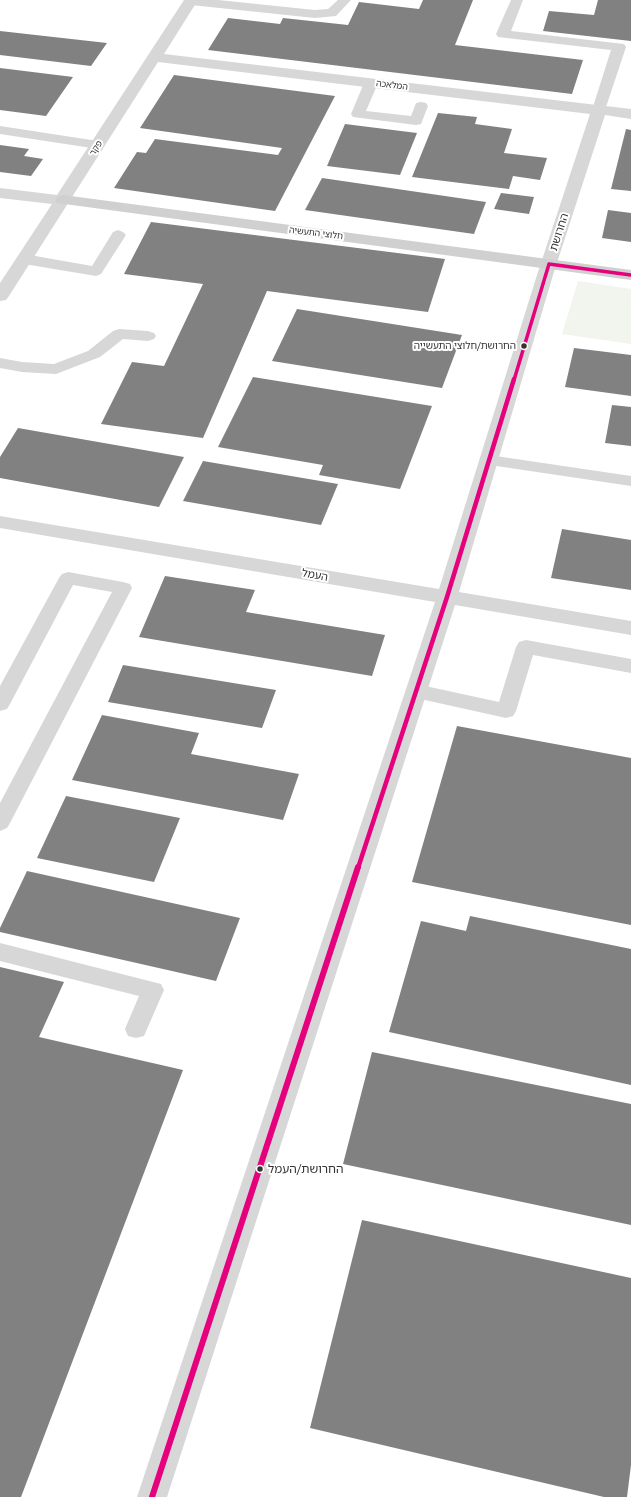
<!DOCTYPE html>
<meta charset="utf-8">
<style>
body{margin:0}
canvas{display:block;background:#fff}
</style>
<canvas width="631" height="1497"></canvas>
<script>
const c = document.querySelector('canvas').getContext('2d');
c.lineJoin = 'round';
function fillPath(path, color) { c.fillStyle = color; c.fill(path, 'evenodd'); }
const poly = rows => new Path2D(rows.map(r => 'M' + r).join(''));
function strokePath(path, color, width, dash) { c.strokeStyle = color; c.lineWidth = width; c.lineCap = dash ? 'butt' : 'round'; c.setLineDash(dash || []); c.stroke(path); }
function write(font, color, halo, rows, align = 'center') {
  c.font = font + ' Ubuntu,"Noto Sans Hebrew",sans-serif'; c.lineWidth = 4; c.setLineDash([]); c.textBaseline = 'middle'; c.strokeStyle = halo; c.fillStyle = color; for (const [text, x, y, turn = 0] of rows) {
    c.save(); c.translate(x, y); c.rotate((+turn || 0) * Math.PI / 180); c.textAlign = isNaN(turn) ? turn : align; if (halo) c.strokeText(text, 0, 0); c.fillText(text, 0, 0); c.restore();
  }
}
fillPath(poly([
 [578,281,631,289,631,344,562,334]
]), '#f1f5ed');
fillPath(poly([
 [423,0,473,0,455,45,583,60,572,94,208,50,228,18,280,24,283,18,348,25,359,2,419,9],
 [598,0,631,0,631,41,543,31,549,11,594,15],
 [0,31,107,43,91,66,0,55],
 [0,68,73,77,46,116,0,110],
 [174,75,335,96,275,211,114,188,137,152,146,153,155,139,278,155,282,148,140,128],
 [438,113,477,117,475,124,512,129,504,153,547,158,540,180,513,176,509,189,412,177],
 [345,124,417,133,400,175,327,166],
 [626,129,631,130,631,191,611,189],
 [0,145,29,149,24,156,43,159,31,176,0,172],
 [322,178,486,202,474,234,305,210],
 [501,193,534,197,529,214,494,209],
 [608,210,631,213,631,242,602,238],
 [151,222,445,259,428,312,267,291,203,438,101,424,132,362,164,366,203,284,124,274],
 [297,309,462,335,442,388,272,361],
 [574,348,631,355,631,396,565,387],
 [253,377,432,406,400,489,319,475,323,465,218,447],
 [612,405,631,407,631,446,605,443],
 [18,428,184,457,159,507,0,478,0,457],
 [203,461,338,484,321,525,183,501],
 [562,529,631,540,631,590,551,578],
 [165,576,255,590,246,612,385,635,372,676,139,637],
 [123,665,276,690,262,728,108,702],
 [102,715,199,733,191,754,299,774,283,820,72,780],
 [457,726,631,758,631,925,412,882],
 [66,796,180,818,154,882,37,858],
 [27,871,240,918,216,981,0,932,0,928],
 [470,916,631,949,631,1085,389,1032,421,921,466,931],
 [0,967,64,982,39,1037,183,1070,21,1497,0,1497],
 [372,1052,631,1104,631,1225,343,1164],
 [362,1220,631,1278,631,1465,627,1497,604,1497,310,1428]
]), '#818181');
fillPath(poly([
 [185,0,218,0,315,10,328,9,338,0,351,0,336,16,315,18,191,5,186,4,185,0],
 [511,0,523,0,511,31,624,44,626,47,604,113,594,113,592,110,611,50,498,37,496,34,511,0],
 [371,79,376,80,378,83,366,111,411,116,416,103,421,102,426,103,428,106,421,124,416,125,353,117,351,114,364,83,366,80,371,79],
 [0,126,98,141,103,142,105,145,103,148,98,149,0,134,0,126],
 [118,230,123,232,126,235,101,274,96,276,24,264,19,262,16,259,19,256,24,254,92,266,113,232,118,230],
 [119,329,148,331,154,333,156,336,154,339,148,341,123,339,100,357,56,374,22,372,0,368,0,358,22,362,54,364,88,351,113,331,119,329],
 [489,455,631,476,631,486,483,464,480,460,483,456,489,455],
 [68,572,123,582,130,584,132,588,10,823,7,828,0,831,0,803,112,592,73,585,10,704,7,709,0,711,0,686,59,578,62,574,68,572],
 [526,640,631,659,631,673,533,655,516,711,513,716,506,718,416,698,409,696,406,691,409,686,416,684,499,702,516,647,519,642,526,640],
 [0,943,161,984,164,990,144,1036,136,1038,128,1036,125,1029,139,996,0,961,0,943]
]), '#d7d7d7');
fillPath(poly([
 [184,0,198,0,164,54,631,109,631,119,605,115,553,275,459,592,631,621,631,635,455,605,167,1497,137,1497,435,602,0,528,0,516,439,589,537,275,590,114,158,62,9,296,6,300,0,301,0,283,52,204,0,198,0,188,57,195,184,0]
]), '#d7d7d7');
fillPath(poly([
 [63,195,631,270,631,280,57,203,55,200,57,197,63,195]
]), '#d0d0d0');
strokePath(poly([
 [549,264,631,275],
 [514,380,549,264]
]), '#e5007d', 3.5);
strokePath(poly([
 [358,868,447,597,514,379]
]), '#e5007d', 4.5);
strokePath(poly([
 [152,1497,358,867]
]), '#e5007d', 6);
for (const [x, y, r, color] of [
 [524,346,3.5,"#333"],
 [260,1169,3.5,"#333"]
]) { const dot = new Path2D(); dot.arc(x, y, r, 0, 2 * Math.PI); c.fillStyle = color; c.fill(dot); strokePath(dot, '#fff', 1.5); }
write('9px', '#333', '#fff', [
 ["המלאכה",392,85,7],
 ["פקר",96,148,-58],
 ["חלוצי התעשיה",316,233,7]
]);
write('10px', '#333', '#fff', [
 ["החרושת/חלוצי התעשייה",516,346]
], 'right');
write('11px', '#333', '#fff', [
 ["החרושת",559,232,-72],
 ["העמל",315,575,10]
]);
write('12px', '#333', '#fff', [
 ["החרושת/העמל",268,1169]
], 'left');
</script>
